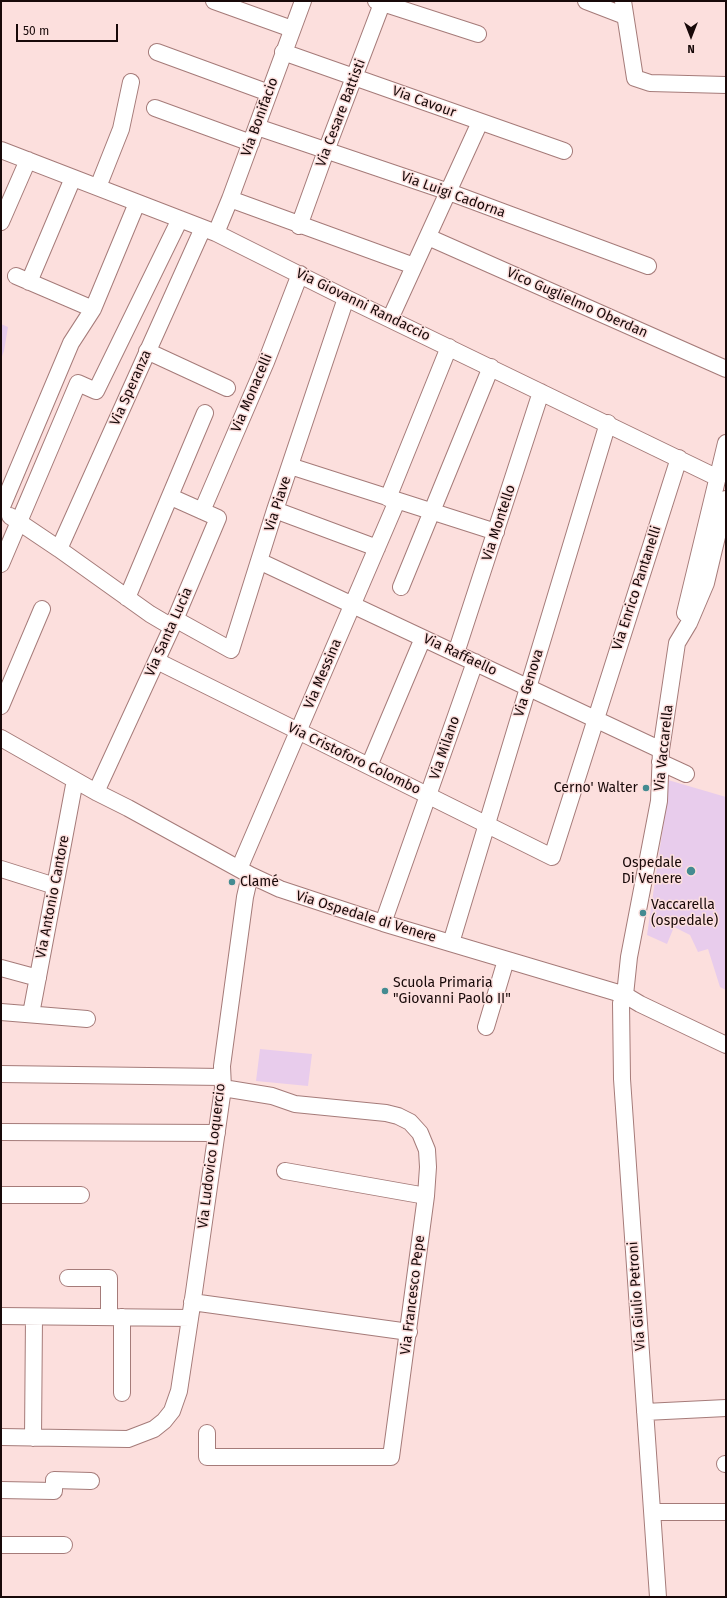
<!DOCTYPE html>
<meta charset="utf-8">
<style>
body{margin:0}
#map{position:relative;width:727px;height:1598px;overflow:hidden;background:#fcdfdd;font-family:"Fira Sans",sans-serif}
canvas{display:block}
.frame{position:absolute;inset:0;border:2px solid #180909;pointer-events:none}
.north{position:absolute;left:671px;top:16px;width:40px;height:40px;-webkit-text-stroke:3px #fcdfdd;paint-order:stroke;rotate:180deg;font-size:11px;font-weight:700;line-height:16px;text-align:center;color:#180909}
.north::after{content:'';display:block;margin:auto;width:14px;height:18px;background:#180909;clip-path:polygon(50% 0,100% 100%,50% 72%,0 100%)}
.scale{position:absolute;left:16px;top:24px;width:102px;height:18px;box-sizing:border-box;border:2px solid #180909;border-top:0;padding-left:5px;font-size:12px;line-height:14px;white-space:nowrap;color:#180909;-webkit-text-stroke:3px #fcdfdd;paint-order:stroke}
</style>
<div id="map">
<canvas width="727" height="1598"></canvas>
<div class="frame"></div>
<div class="north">N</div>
<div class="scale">50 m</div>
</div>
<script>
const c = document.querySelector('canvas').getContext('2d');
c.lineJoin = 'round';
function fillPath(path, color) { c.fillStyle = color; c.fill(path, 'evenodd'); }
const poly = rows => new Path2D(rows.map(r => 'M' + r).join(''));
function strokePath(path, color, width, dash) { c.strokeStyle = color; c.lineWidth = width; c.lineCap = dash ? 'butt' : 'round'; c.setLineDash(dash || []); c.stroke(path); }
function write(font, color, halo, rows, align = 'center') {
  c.font = font + ' "Fira Sans",sans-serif'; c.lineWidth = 3; c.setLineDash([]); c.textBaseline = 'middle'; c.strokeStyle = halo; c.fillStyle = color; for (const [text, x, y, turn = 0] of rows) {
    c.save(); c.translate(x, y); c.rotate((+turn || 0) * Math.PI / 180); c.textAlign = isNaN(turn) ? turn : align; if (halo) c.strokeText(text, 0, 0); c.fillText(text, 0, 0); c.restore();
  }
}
fillPath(poly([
 [1,324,8,327,4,351,1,359],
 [668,780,726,797,726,990,720,987,708,949,698,952,690,935,674,927,667,944,647,935,666,807],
 [260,1049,312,1054,308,1086,256,1081]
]), '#e8ccec');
const minor = poly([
 [214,1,292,29],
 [376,1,478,34],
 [586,1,625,16],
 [623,1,635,78,650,83,726,85],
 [157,52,269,93],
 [283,52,564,151],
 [155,108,251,143],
 [257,127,449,192,648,266],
 [1,150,216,233,346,298,718,478],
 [98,187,121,129,131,82],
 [230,199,414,266],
 [1,222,28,160],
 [299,226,326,151,383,1],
 [216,233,230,199,303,1],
 [428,237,726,369],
 [16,276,93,309,137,203],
 [29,282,73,178],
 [390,319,480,122],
 [147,351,227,388],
 [290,466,496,532],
 [388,498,449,347],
 [1,509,71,343,93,309],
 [275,510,377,548],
 [202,511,266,362,300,274],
 [10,516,59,549,150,614,172,627],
 [59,549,203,228],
 [259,561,661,750],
 [1,564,78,383,96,391,180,219],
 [401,587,491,367],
 [127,598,205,413],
 [685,613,726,443],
 [175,619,231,650,275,510,346,298],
 [456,653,541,392],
 [157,661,552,857,679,458],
 [1,706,42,609],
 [1,738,96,792,128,808,250,875,280,889,383,923,625,995,640,1004,726,1045],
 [660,762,686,774],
 [369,766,423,638],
 [96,792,172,627,218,518,171,497],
 [1,869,55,886],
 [239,869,397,501],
 [383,923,475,662],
 [451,943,608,423],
 [1,968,38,978],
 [1,1012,87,1019],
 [31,1014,75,780],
 [486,1027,506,960],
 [1,1074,222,1077],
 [1,1132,217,1133],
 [285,1171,426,1196],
 [1,1195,81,1195],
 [68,1278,109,1278,109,1317],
 [192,1302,409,1332],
 [1,1316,190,1318],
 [122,1317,122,1393],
 [645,1412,726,1408],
 [207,1433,207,1457,391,1457,426,1196,428,1167,427,1150,420,1133,410,1122,398,1116,386,1113,295,1104,272,1096,223,1088],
 [1,1437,128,1439,154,1429,164,1421,172,1411,179,1391,194,1292,223,1088,222,1066,245,897,250,875],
 [33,1438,34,1317],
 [725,1464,726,1464],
 [1,1490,54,1491,54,1480,91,1481],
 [653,1512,726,1512],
 [1,1545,64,1545],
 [658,1597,622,1079,621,1003,625,995,629,957,659,801,661,750,677,643,689,623,706,583,726,499]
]);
strokePath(minor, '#a57b79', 18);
strokePath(minor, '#fff', 16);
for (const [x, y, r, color] of [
 [646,788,4,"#448b91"],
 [691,871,5,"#448b91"],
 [232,882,4,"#448b91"],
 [643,913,4,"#448b91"],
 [385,991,4,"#448b91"]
]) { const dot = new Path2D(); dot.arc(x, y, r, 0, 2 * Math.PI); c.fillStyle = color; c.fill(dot); strokePath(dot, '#fcdfdd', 1.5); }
write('14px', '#180909', '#fcdfdd', [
 ["Via Cavour",424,102,20],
 ["Via Cesare Battisti",341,113,-69],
 ["Via Bonifacio",260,117,-70],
 ["Via Luigi Cadorna",453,195,20],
 ["Vico Guglielmo Oberdan",577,303,24],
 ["Via Giovanni Randaccio",363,305,26],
 ["Via Speranza",131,388,-66],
 ["Via Monacelli",252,393,-67],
 ["Via Piave",278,504,-72],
 ["Via Montello",499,523,-72],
 ["Via Enrico Pantanelli",637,588,-72],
 ["Via Santa Lucia",169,632,-66],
 ["Via Raffaello",460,655,25],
 ["Via Messina",323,674,-67],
 ["Via Genova",529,683,-73],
 ["Via Milano",445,748,-71],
 ["Via Vaccarella",664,748,-84],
 ["Via Cristoforo Colombo",354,759,26],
 ["Via Antonio Cantore",53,897,-79],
 ["Via Ospedale di Venere",366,917,17],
 ["Via Ludovico Loquercio",212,1156,-83],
 ["Via Francesco Pepe",413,1295,-83],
 ["Via Giulio Petroni",637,1296,-94]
]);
write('14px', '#180909', '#fcdfdd', [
 ["Cerno' Walter",638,788,"right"],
 ["Ospedale",682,863,"right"],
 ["Di Venere",682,879,"right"],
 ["Clamé",240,882],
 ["Vaccarella",651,905],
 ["(ospedale)",651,921],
 ["Scuola Primaria",393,983],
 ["\"Giovanni Paolo II\"",393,999]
], 'left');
</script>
